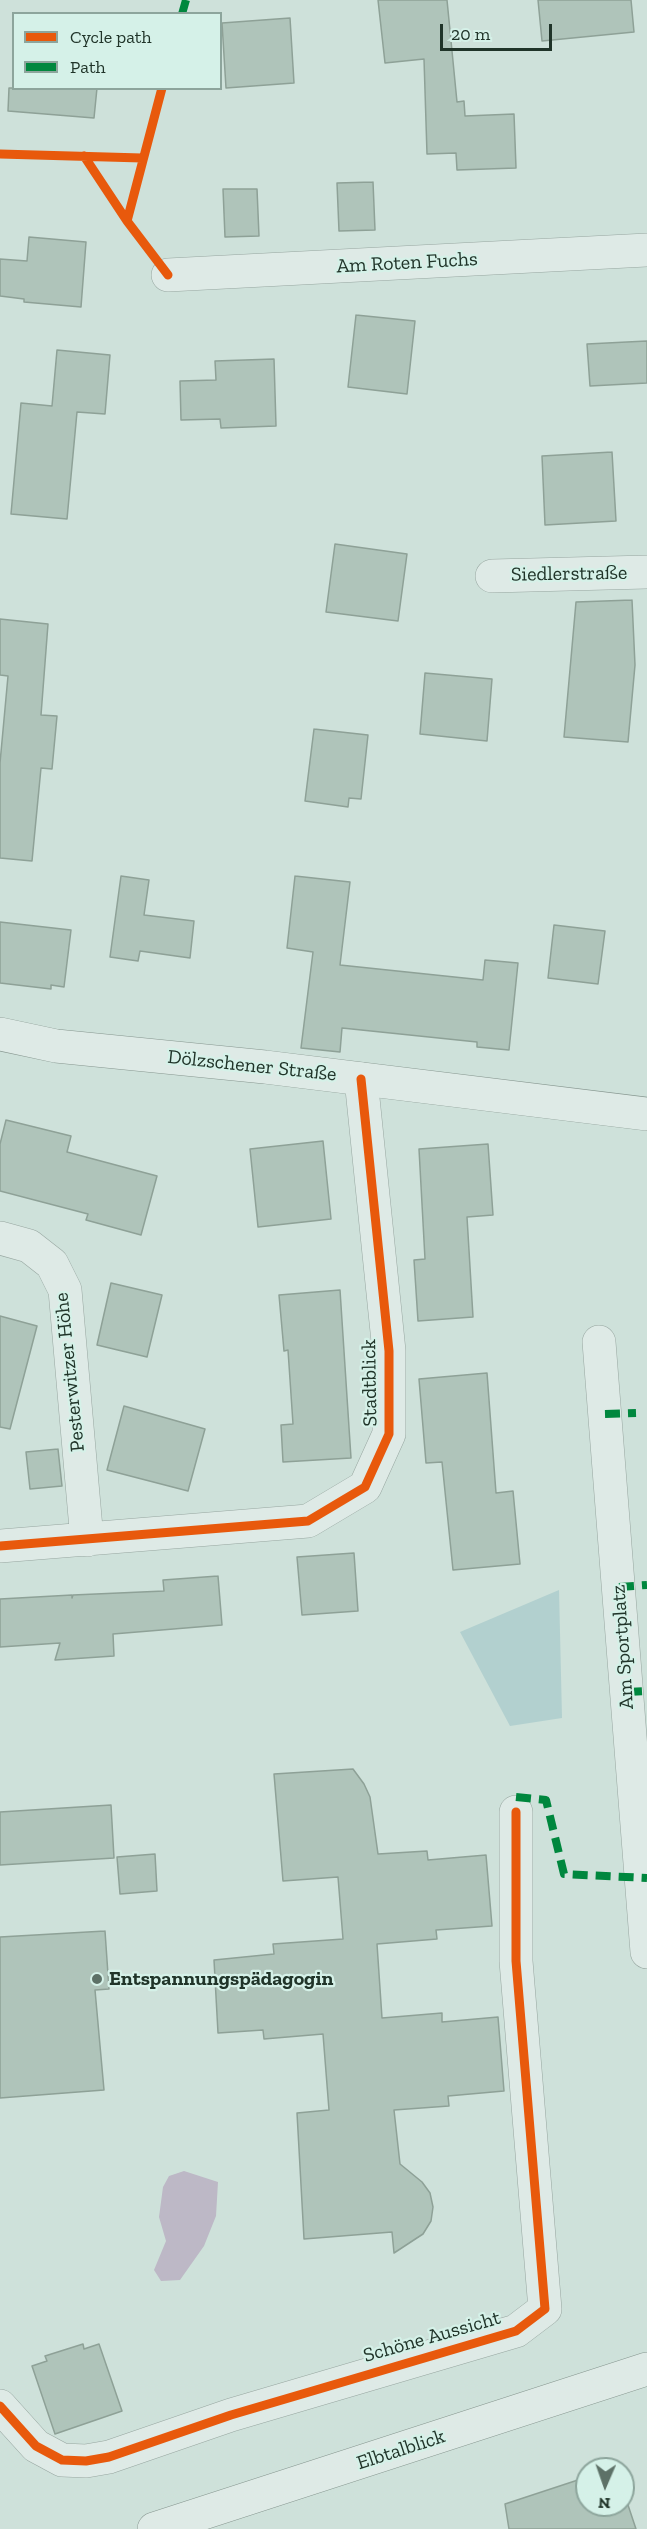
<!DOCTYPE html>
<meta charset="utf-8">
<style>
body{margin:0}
#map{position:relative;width:647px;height:2529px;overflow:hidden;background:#cee1da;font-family:"Zilla Slab",serif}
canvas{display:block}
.legend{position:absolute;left:12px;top:12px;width:210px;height:78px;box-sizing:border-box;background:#d5f1e8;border:2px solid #8da59c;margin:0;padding:8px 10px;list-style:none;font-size:18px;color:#203429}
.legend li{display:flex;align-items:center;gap:12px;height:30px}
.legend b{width:30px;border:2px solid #8da59c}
.north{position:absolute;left:575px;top:2457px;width:60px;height:60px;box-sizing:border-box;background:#d5f1e8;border:2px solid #8da59c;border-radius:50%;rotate:182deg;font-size:16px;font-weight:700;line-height:24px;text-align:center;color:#203429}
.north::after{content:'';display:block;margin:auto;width:21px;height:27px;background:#5d7167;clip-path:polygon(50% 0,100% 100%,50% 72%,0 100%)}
.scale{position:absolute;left:440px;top:24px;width:112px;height:27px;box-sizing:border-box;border:3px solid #203429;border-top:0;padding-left:8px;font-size:18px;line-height:21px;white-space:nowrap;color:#203429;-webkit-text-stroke:4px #d5f1e8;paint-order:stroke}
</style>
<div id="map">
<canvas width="647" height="2529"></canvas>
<ul class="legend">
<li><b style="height:8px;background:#e8590c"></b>Cycle path</li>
<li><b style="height:8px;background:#00873e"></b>Path</li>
</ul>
<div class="north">N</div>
<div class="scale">20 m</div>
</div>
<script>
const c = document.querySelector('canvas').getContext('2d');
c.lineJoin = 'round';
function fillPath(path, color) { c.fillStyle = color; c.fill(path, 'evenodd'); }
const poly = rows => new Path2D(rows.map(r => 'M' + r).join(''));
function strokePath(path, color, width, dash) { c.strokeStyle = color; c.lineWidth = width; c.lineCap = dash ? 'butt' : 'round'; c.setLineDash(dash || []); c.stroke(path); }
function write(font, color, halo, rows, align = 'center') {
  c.font = font + ' "Zilla Slab",serif'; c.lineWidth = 4.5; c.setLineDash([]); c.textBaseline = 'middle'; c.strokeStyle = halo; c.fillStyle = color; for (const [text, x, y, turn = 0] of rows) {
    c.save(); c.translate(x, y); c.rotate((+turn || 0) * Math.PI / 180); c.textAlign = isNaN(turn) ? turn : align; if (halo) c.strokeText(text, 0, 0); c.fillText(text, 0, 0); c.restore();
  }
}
fillPath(poly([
 [559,1590,562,1718,510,1726,460,1632]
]), '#b2d0cf');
fillPath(poly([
 [184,2171,218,2182,216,2216,204,2246,180,2280,161,2281,154,2270,166,2241,159,2217,163,2187,169,2176]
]), '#bdb8c6');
const building = poly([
 [378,0,447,0,457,102,464,101,465,116,514,114,516,168,457,170,456,153,427,154,424,59,385,63,378,0],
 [538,0,631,0,634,32,542,41,538,0],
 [290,18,294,83,226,88,222,23,290,18],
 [9,88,97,88,94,118,8,111,9,88],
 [373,182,375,230,339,231,337,183,373,182],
 [223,189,257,189,259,236,225,237,223,189],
 [29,237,86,242,81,307,24,302,24,299,0,296,0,259,27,261,29,237],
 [356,315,415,321,407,394,348,387,356,315],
 [647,341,647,383,590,386,587,344,647,341],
 [57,350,110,355,105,414,77,412,67,519,11,514,21,403,52,406,57,350],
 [274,359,276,426,221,428,220,419,181,420,180,381,216,380,215,361,274,359],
 [612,452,616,521,545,525,542,456,612,452],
 [335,544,407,554,398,621,326,612,335,544],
 [632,600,635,665,628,742,564,737,576,602,632,600],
 [0,619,48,624,41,715,57,716,52,769,41,768,32,861,0,858,0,763,8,676,0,675,0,619],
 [425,673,492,679,487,741,420,734,425,673],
 [314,729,368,735,361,799,349,798,348,807,305,801,314,729],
 [121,876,149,880,144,915,194,921,190,958,140,951,138,961,110,957,121,876],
 [295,876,350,882,340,965,483,980,485,960,518,963,509,1050,477,1047,477,1042,342,1028,340,1052,301,1048,313,952,287,948,295,876],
 [0,922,71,930,64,987,51,985,51,989,0,983,0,922],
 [554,925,605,931,598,984,548,978,554,925],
 [6,1120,71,1136,67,1152,157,1176,141,1235,86,1220,88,1214,0,1191,0,1144,6,1120],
 [323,1141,331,1219,258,1227,250,1149,323,1141],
 [488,1144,493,1215,467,1217,473,1317,418,1321,414,1260,425,1259,419,1149,488,1144],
 [111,1283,162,1295,147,1357,97,1345,111,1283],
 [340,1290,351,1458,283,1462,281,1425,293,1424,288,1350,284,1351,279,1295,340,1290],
 [0,1316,37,1326,10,1429,0,1427,0,1316],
 [487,1373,496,1493,513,1491,520,1564,453,1570,442,1462,426,1463,419,1379,487,1373],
 [124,1406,205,1429,188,1491,107,1470,124,1406],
 [58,1449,62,1486,30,1489,26,1452,58,1449],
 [354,1553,358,1611,302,1615,297,1557,354,1553],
 [218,1576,222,1625,113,1634,114,1656,55,1660,60,1643,0,1647,0,1599,72,1595,72,1598,73,1595,164,1591,163,1580,218,1576],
 [353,1769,364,1784,370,1797,378,1854,427,1851,428,1860,486,1855,492,1926,436,1930,437,1939,377,1944,382,2018,442,2013,442,2022,498,2017,504,2091,448,2096,449,2106,394,2110,400,2164,422,2182,430,2193,433,2207,431,2221,423,2234,394,2253,392,2232,304,2239,297,2113,329,2110,323,2034,264,2039,263,2030,218,2033,214,1960,274,1954,273,1944,343,1939,338,1877,283,1881,274,1774,353,1769],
 [111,1805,114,1858,0,1865,0,1812,111,1805],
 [155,1854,157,1891,120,1894,117,1857,155,1854],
 [105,1931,109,1989,95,1990,104,2090,0,2098,0,1937,105,1931],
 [83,2344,84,2349,99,2344,122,2411,55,2434,32,2366,47,2361,45,2356,83,2344],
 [587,2477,587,2505,623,2505,623,2490,636,2529,509,2529,505,2504,587,2477]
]);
fillPath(building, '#afc4ba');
strokePath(building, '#8ea197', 1.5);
const street = poly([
 [168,275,647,250],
 [492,576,647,572],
 [0,1238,29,1246,52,1264,65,1290,87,1540],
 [599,1342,647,1952],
 [0,1546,308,1521,365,1487,389,1434,389,1351,361,1079],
 [0,2406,36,2446,62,2460,86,2461,109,2457,231,2415,516,2331,545,2309,516,1961,516,1812]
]);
const secondary = poly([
 [0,1034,56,1046,265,1067,647,1114],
 [154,2529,647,2369]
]);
strokePath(street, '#97a6a0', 34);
strokePath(secondary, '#86968f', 34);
strokePath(street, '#deeae6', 33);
strokePath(secondary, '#deeae6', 33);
strokePath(poly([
 [182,14,186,0],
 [605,1414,636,1413],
 [619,1587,647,1585],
 [627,1692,647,1691],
 [516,1797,546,1800,564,1874,647,1878]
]), '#00873e', 8, [15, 8]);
strokePath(poly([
 [0,154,142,158],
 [84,156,127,221,168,275],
 [127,221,162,88],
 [0,1546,308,1521,365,1487,389,1434,389,1351,361,1079],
 [0,2406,36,2446,62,2460,86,2461,109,2457,231,2415,516,2331,545,2309,516,1961,516,1812]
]), '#e8590c', 9);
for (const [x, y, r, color] of [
 [97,1979,6,"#5d7167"]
]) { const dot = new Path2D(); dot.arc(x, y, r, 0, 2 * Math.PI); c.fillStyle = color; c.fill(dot); strokePath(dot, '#d5f1e8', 2); }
write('20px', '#203429', '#d5f1e8', [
 ["Am Roten Fuchs",407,263,-3],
 ["Siedlerstraße",569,574,-1],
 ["Dölzschener Straße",252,1066,6],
 ["Pesterwitzer Höhe",70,1372,-96],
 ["Stadtblick",370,1383,-91],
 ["Am Sportplatz",623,1647,-94],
 ["Schöne Aussicht",432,2337,-16],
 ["Elbtalblick",401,2450,-18]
]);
write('bold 20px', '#203429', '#d5f1e8', [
 ["Entspannungspädagogin",109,1979]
], 'left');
</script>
